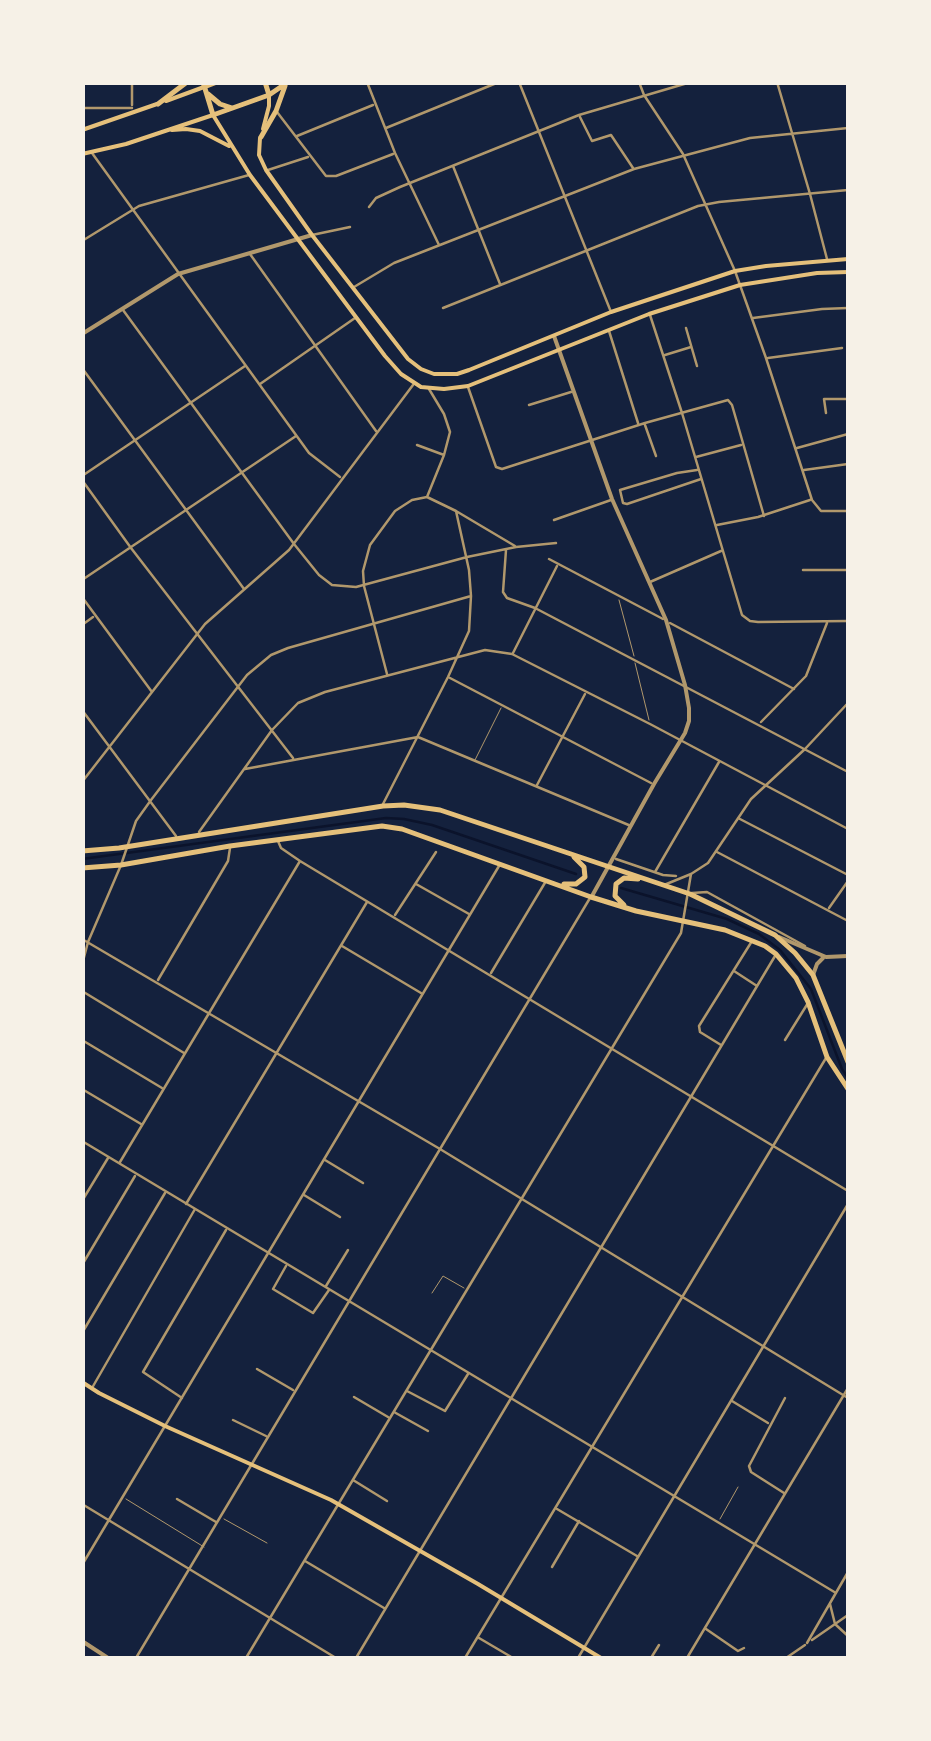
<!DOCTYPE html>
<style>
body{margin:0}
#map{position:relative;width:931px;height:1741px;overflow:hidden;background:#14213d;font-family:Poppins,sans-serif}
canvas{display:block}
.frame{position:absolute;inset:0;border:85px solid #f6f1e7;pointer-events:none}
</style>
<div id="map">
<canvas width="931" height="1741"></canvas>
<div class="frame"></div>
</div>
<script>
const c = document.querySelector('canvas').getContext('2d');
c.lineJoin = 'round';
const poly = rows => new Path2D(rows.map(r => 'M' + r).join(''));
function strokePath(path, color, width, dash) { c.strokeStyle = color; c.lineWidth = width; c.lineCap = dash ? 'butt' : 'round'; c.setLineDash(dash || []); c.stroke(path); }
strokePath(poly([
 [82,859,386,818,404,819,432,825,576,874],
 [621,888,727,919,759,934,780,950,811,989,842,1069,848,1078]
]), '#0b132b', 2.5);
strokePath(poly([
 [619,600,634,656],
 [635,663,649,720],
 [475,760,501,708],
 [432,1293,443,1276,464,1288],
 [126,1499,204,1547],
 [224,1519,267,1543],
 [720,1519,738,1487]
]), '#b1986c', 1);
strokePath(poly([
 [132,82,132,105],
 [367,82,395,153,439,245],
 [519,82,611,312],
 [639,82,644,95,683,154,735,271,766,358,812,500,821,511,848,511],
 [777,82,810,194,827,259],
 [82,108,132,108],
 [277,112,326,176,336,176,393,154],
 [580,117,592,141,611,135,633,168],
 [386,128,499,82],
 [297,136,373,105],
 [92,153,309,453,340,477],
 [453,166,500,284],
 [268,170,308,157],
 [369,207,376,198,400,187,579,115,691,82],
 [312,235,350,227],
 [82,241,139,206,249,175],
 [250,254,376,431],
 [354,287,394,263,634,169,750,138,848,128],
 [443,308,698,206,719,202,848,190],
 [123,310,294,544,319,575,332,585,356,587,467,557,516,547,556,543],
 [650,315,682,413,742,615,750,621,758,622,848,621],
 [753,318,822,309,848,308],
 [686,328,697,366],
 [609,331,638,423],
 [665,355,691,347],
 [768,358,842,348],
 [82,368,244,589],
 [260,384,355,318],
 [468,387,496,467,502,469,645,423,728,400,732,405,764,516],
 [529,405,571,392],
 [826,413,824,399,848,399],
 [645,425,656,456],
 [417,445,444,455],
 [797,448,848,434],
 [696,457,741,445],
 [697,470,677,473,620,490,623,503,627,504,701,479],
 [804,470,848,464],
 [82,476,245,366],
 [82,480,131,548,293,758],
 [427,497,444,455,450,432,444,414,429,389],
 [554,520,611,500],
 [717,525,758,517,810,500],
 [506,550,503,592,507,598,535,608,848,772],
 [549,559,663,619],
 [803,570,848,570],
 [82,580,296,436],
 [650,582,721,551],
 [82,597,152,692],
 [670,623,794,689],
 [82,625,93,617],
 [513,653,557,566],
 [387,674,364,586,363,571,370,545,395,511,412,500,427,497,456,511,515,546],
 [450,678,651,783],
 [82,710,176,836],
 [761,722,806,676,827,623],
 [245,769,418,737,631,826],
 [82,782,205,624,289,550,413,385],
 [537,785,585,694],
 [383,804,448,677,469,631,471,596,469,570,456,511],
 [738,818,848,875],
 [199,832,272,730,298,703,325,692,485,650,512,654,650,724,848,829],
 [278,841,281,848,300,861,848,1191],
 [717,852,848,921],
 [616,859,663,875,676,876],
 [655,872,719,762],
 [416,884,469,914],
 [664,885,691,874,708,863,751,799,805,749,848,703],
 [692,893,707,892,805,946],
 [829,908,848,881],
 [395,915,436,852],
 [82,939,440,1149,848,1398],
 [342,946,421,993],
 [82,965,88,942,121,865,136,821,151,800,247,675,271,655,288,648,471,596],
 [734,971,757,986],
 [491,973,546,881],
 [158,980,228,861,230,848],
 [82,991,184,1053],
 [82,1040,162,1088],
 [785,1040,808,1003],
 [721,1045,700,1032,699,1026,752,941],
 [82,1089,141,1124],
 [82,1141,836,1593],
 [325,1160,363,1183],
 [120,1162,300,861],
 [304,1195,340,1217],
 [82,1201,108,1158],
 [186,1204,367,902],
 [82,1265,135,1176],
 [286,1266,273,1289,313,1313,329,1290],
 [326,1286,348,1250],
 [82,1333,165,1193],
 [257,1369,293,1390],
 [92,1388,195,1209],
 [407,1391,445,1411,468,1374],
 [354,1397,388,1417],
 [182,1398,143,1372,226,1230],
 [732,1401,768,1423],
 [394,1412,428,1431],
 [233,1420,266,1436],
 [353,1480,387,1501],
 [784,1493,751,1472,749,1466,785,1398],
 [177,1499,216,1522],
 [82,1504,336,1658],
 [557,1509,637,1556],
 [305,1561,384,1608],
 [82,1565,499,866],
 [552,1567,579,1521],
 [830,1604,835,1624,848,1636],
 [706,1629,738,1651,744,1648],
 [479,1638,513,1658],
 [812,1640,848,1615],
 [807,1643,848,1572],
 [136,1658,590,898],
 [246,1658,681,933,691,874],
 [356,1658,775,956],
 [465,1658,826,1058],
 [578,1658,848,1204],
 [651,1658,659,1645],
 [687,1658,848,1388],
 [786,1658,805,1645]
]), '#b1986c', 2.5);
strokePath(poly([
 [82,334,178,274,312,235],
 [554,336,612,499,666,620,685,685,689,708,689,721,685,733,654,784,592,896],
 [779,937,826,957,848,956],
 [813,975,817,964,823,958],
 [82,1641,108,1658]
]), '#b1986c', 4);
strokePath(poly([
 [166,101,204,87],
 [263,129,269,106,269,95],
 [82,130,157,104],
 [172,130,186,129,200,131,229,146],
 [260,138,259,155,266,170,312,235,408,359,421,369,434,374,457,374,469,370,611,312,735,271,766,266,848,259],
 [82,154,126,144,213,115,250,175,385,356,401,374,421,387,444,389,468,386,649,314,740,285,817,273,848,272],
 [82,1382,99,1393,165,1426,331,1500,478,1584,601,1658]
]), '#e5c07b', 4);
strokePath(poly([
 [203,82,213,115,269,95,288,82],
 [265,82,269,95],
 [204,87,217,82],
 [208,94,220,104,232,108],
 [158,104,187,82],
 [261,137,276,111,285,86],
 [82,851,119,848,383,806,404,805,440,810,690,894,775,935,795,953,813,975,848,1062],
 [82,868,121,865,230,846,382,826,402,829,591,897,636,911,725,930,765,946,776,954,796,978,808,1002,827,1057,848,1089],
 [564,884,576,884,585,877,584,867,574,857],
 [624,905,615,896,616,884,624,878,638,879]
]), '#e5c07b', 5);
strokePath(poly([
 [82,1657,85,1658]
]), '#918062', 2.5);
</script>
